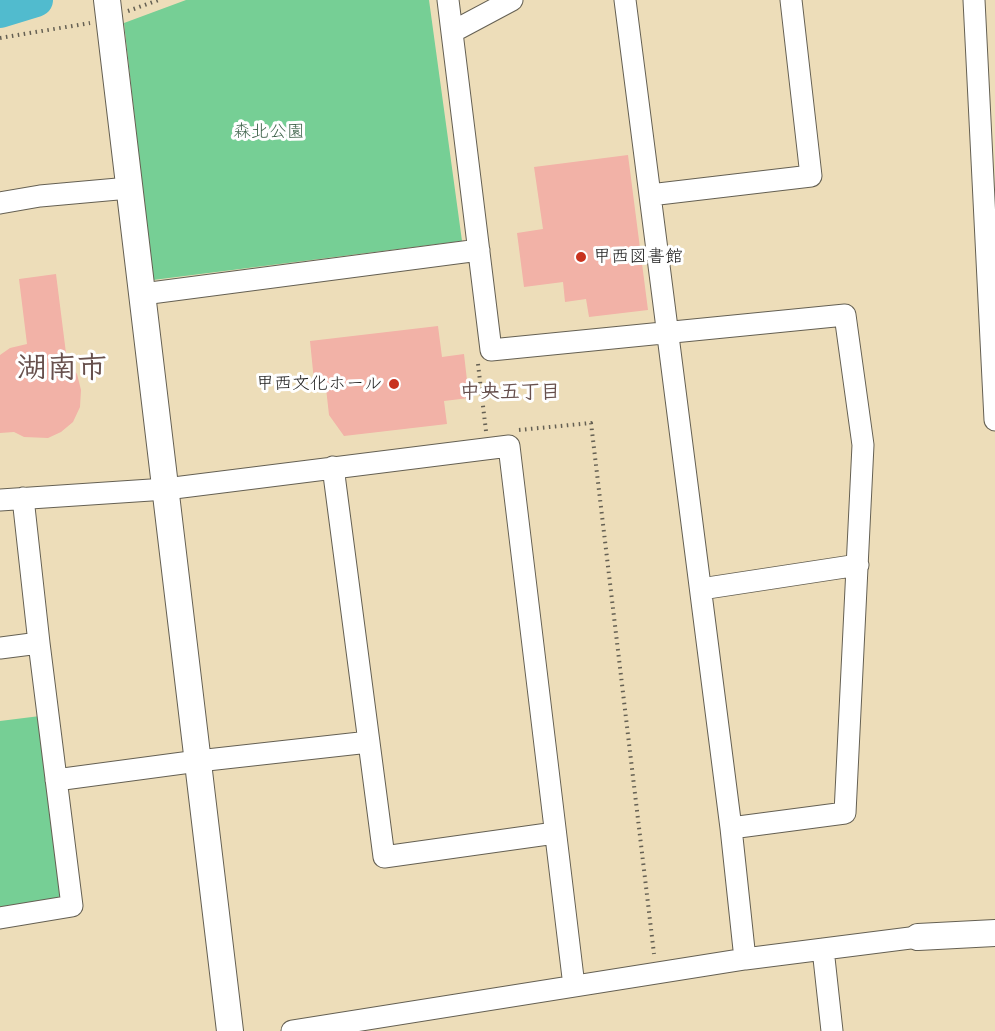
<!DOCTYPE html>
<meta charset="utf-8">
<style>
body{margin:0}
canvas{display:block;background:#edddb9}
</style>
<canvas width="995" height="1031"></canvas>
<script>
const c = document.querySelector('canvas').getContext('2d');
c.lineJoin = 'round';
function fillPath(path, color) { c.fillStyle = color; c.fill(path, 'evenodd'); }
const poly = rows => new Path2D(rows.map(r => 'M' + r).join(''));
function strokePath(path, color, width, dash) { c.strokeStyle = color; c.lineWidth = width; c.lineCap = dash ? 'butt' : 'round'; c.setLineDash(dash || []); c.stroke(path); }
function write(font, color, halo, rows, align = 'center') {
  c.font = font + ' "Shantell Sans","Klee One",sans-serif'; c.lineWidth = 6; c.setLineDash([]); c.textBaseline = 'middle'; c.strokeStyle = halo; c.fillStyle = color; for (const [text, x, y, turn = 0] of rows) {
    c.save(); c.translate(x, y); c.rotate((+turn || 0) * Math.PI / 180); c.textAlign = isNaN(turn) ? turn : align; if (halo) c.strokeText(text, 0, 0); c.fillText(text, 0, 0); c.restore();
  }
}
fillPath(poly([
 [186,0,429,0,462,241,153,280,124,23],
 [40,716,66,892,57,902,0,910,0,721]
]), '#76cf95');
strokePath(poly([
 [0,11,36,0]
]), '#51bbce', 34);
fillPath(poly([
 [628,155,648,310,589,317,586,299,565,302,563,282,524,287,517,233,543,229,534,167],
 [56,274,67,361,77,374,81,390,80,407,73,422,61,432,48,438,24,437,14,432,0,433,0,355,10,348,27,344,19,279],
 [438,326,442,357,464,354,469,398,444,401,447,424,344,436,329,415,326,388,314,381,310,341]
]), '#f2b2a7');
const minor = poly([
 [448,0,491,350,845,315,863,445,845,813,731,828],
 [625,0,731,828,745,959],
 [974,0,995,420],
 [452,32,512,0],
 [650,195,811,176,791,0],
 [0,203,40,196,129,188],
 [143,294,479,250],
 [333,467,384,857,555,833],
 [0,500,166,489,509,446,574,986],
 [701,589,858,565],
 [0,648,39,643,23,498],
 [56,780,198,761,369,742],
 [0,918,72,906,39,643],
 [823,949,832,1031],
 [292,1031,745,959,918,937]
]);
const tertiary = poly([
 [107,0,230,1031],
 [918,937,995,933]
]);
strokePath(minor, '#656053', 23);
strokePath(tertiary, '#656053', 28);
strokePath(poly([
 [128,11,159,0],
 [0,38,90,23],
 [478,364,486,431],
 [519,430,591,423,654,954]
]), '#656053', 4, [1.5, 4.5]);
strokePath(minor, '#fff', 21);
strokePath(tertiary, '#fff', 26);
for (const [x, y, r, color] of [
 [581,257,6,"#c8321e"],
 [394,384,6,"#c8321e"]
]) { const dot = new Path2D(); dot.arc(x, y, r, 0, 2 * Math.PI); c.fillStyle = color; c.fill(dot); strokePath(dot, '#fff', 2); }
write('18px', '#40644c', '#fff', [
 ["森北公園",269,132]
]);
write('18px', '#1c1c1c', '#fff', [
 ["甲西図書館",593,257],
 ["甲西文化ホール",382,384,"right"]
], 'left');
write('bold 20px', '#67504d', '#fff', [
 ["中央五丁目",510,393]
]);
write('bold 30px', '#67504d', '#fff', [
 ["湖南市",62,369]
]);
</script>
